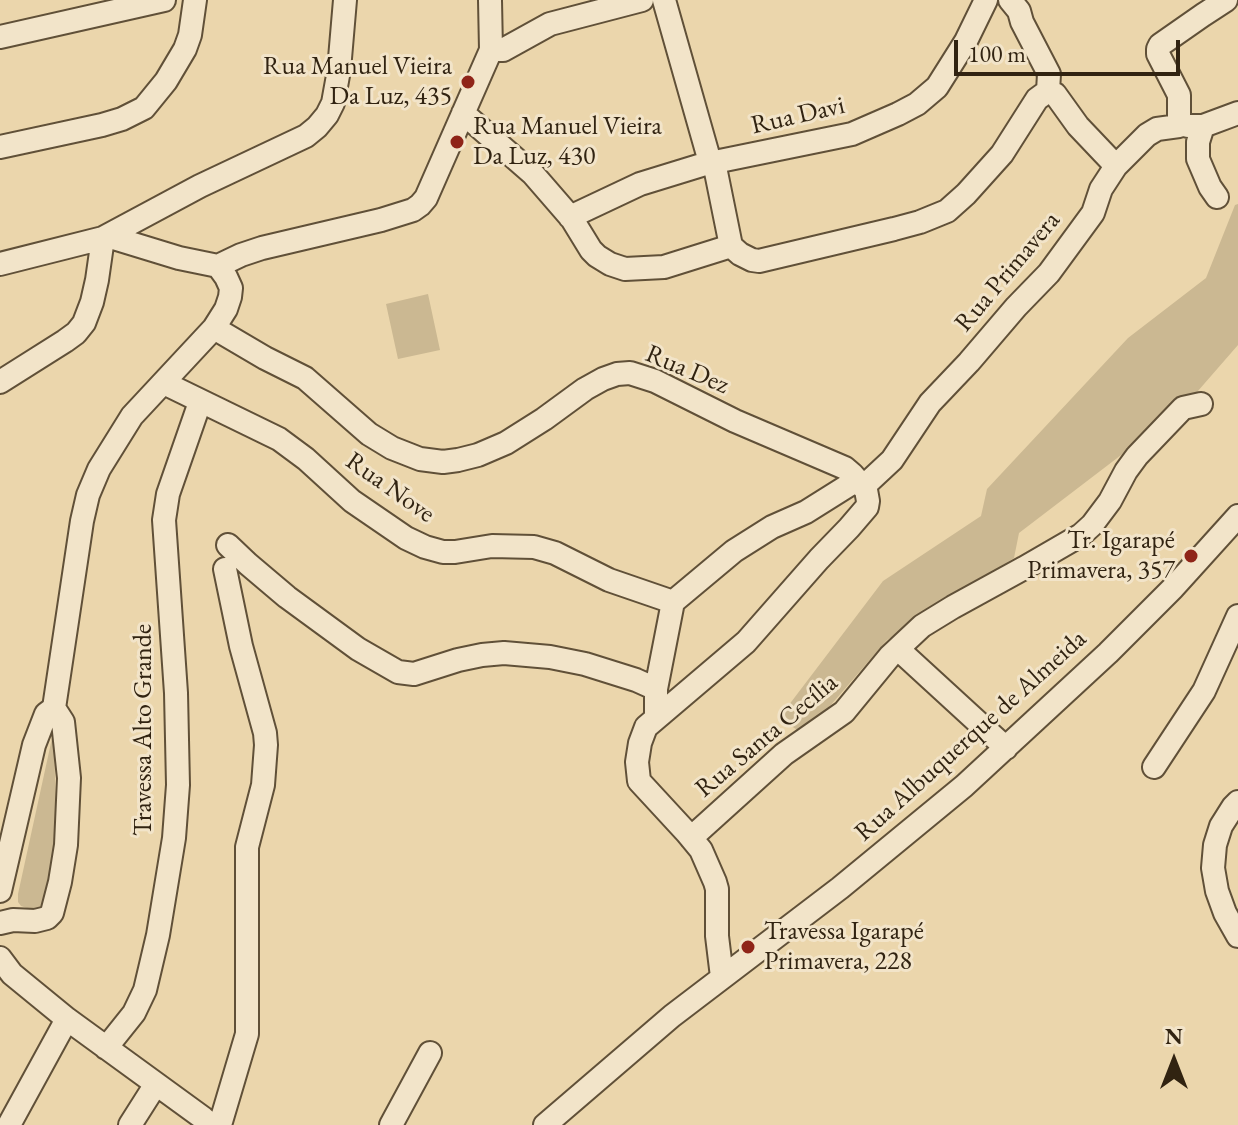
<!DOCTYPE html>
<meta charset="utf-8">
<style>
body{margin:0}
#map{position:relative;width:1238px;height:1125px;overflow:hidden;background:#ebd6ac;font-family:"EB Garamond",serif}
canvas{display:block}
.north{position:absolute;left:1134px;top:1021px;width:80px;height:80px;-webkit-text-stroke:6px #f2e4c9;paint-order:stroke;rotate:0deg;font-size:22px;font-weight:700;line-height:32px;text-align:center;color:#312311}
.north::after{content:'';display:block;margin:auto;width:28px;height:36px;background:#312311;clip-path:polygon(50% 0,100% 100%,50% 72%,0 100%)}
.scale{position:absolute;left:954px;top:40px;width:226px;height:36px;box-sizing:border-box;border:4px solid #312311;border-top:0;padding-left:10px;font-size:24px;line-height:28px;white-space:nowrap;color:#312311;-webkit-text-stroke:6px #f2e4c9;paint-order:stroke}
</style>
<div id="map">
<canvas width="1238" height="1125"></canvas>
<div class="north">N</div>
<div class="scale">100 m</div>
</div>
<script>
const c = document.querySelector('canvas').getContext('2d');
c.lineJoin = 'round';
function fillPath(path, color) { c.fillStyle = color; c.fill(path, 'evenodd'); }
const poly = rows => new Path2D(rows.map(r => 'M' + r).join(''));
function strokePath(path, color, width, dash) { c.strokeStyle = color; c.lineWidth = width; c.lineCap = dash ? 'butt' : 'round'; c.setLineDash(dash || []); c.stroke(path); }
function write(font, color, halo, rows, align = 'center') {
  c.font = font + ' "EB Garamond",serif'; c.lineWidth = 6; c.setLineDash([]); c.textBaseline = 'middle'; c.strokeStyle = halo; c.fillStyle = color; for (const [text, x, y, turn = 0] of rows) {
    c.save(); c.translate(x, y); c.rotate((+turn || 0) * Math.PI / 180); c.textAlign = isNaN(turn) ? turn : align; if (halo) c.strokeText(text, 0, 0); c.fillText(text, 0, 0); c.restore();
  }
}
fillPath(poly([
 [1238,204,1238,345,1184,407,1019,533,1014,558,887,640,805,735,779,718,883,581,981,516,987,489,1128,338,1206,278,1235,205],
 [428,294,440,350,398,359,386,304],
 [54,729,56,829,51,871,44,898,40,907,33,910,21,906,18,902,18,894]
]), '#cbb892');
const minor = poly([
 [490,0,491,50],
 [664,0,708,155,715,167,731,246],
 [1010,0,1019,11,1022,22,1049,74,1048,91,1055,94,1078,126,1116,166],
 [0,37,164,0],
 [463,113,533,174,572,219,591,250,597,256,610,264,625,269,664,267,731,246],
 [1188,126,1203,126,1238,113],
 [1203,126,1198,142,1198,159,1210,187,1217,197],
 [0,147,102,125,122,119,144,108,166,81,185,49,190,35,195,0],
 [570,217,640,184,705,164,852,134,898,114,917,104,937,87,966,41,986,0],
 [107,236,179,258,218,266],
 [731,246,740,254,752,260,759,261,894,229,920,222,947,211,966,194,1002,154,1037,99,1048,91],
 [0,264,103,238,200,186,306,136,317,127,327,115,333,103,339,70,345,0],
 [218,266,241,255,262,248,381,220,413,210,420,205,426,198,491,50,503,50,550,24,642,0],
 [214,328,265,358,305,378,369,434,392,448,420,459,443,462,458,460,478,455,506,443,544,419,585,389,603,379,617,374,630,373,655,381,735,421,845,468,852,474,866,490,868,501,867,507,849,528,819,559,746,642,646,727,640,743,637,762,639,781,687,833,701,850,715,882,717,889,717,936,722,977],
 [0,382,65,341,76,333,84,323,92,302,97,280,103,238],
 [164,383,279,439,306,459,352,501,406,538,425,547,443,552,455,552,492,546,534,547,555,553,609,580,673,602,656,689,656,718],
 [863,487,892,460,930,403,969,362,1016,307,1049,273,1093,213,1101,189,1116,166,1147,135,1157,129,1179,126,1179,95,1158,54,1158,49,1160,45,1203,15,1226,0],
 [228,545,248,564,287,597,358,649,398,672,414,674,458,660,482,655,504,653,550,657,585,664,636,680,656,689],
 [673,602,734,551,772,527,806,512,857,480],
 [898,649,1006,748],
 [1154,767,1204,691,1238,616],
 [1238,802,1233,807,1221,826,1215,845,1213,868,1217,891,1225,913,1238,936],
 [691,838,784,754,844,712,890,656,922,626,953,607,1024,568,1081,535,1092,525,1110,501,1126,471,1137,456,1183,408,1201,404],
 [0,891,34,745,46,714,54,708,82,521,88,495,99,469,132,416,214,328,226,309,230,297,231,288,226,277,218,266],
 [0,923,13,920,35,921,47,918,52,913,60,882,66,845,69,778,63,722,54,708],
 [0,958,12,974,67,1019,203,1118,211,1125],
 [106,1048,134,1013,145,990,158,935,174,838,178,785,176,693,164,520,168,494,200,402],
 [9,1125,67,1019],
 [130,1125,156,1084],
 [220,1125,247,1034,247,847,263,785,266,745,265,733,241,646,225,569],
 [391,1125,430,1053],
 [545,1125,672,1016,840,888,964,786,1108,653,1173,588,1238,516]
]);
strokePath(minor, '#605038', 26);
strokePath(minor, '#f2e4c9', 22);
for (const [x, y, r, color] of [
 [468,82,8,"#8f2418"],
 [457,142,8,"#8f2418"],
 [1191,556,8,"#8f2418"],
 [748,947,8,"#8f2418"]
]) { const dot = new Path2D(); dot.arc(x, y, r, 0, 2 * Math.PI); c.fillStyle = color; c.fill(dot); strokePath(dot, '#f2e4c9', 3); }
write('26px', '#312311', '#f2e4c9', [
 ["Rua Manuel Vieira",452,67],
 ["Da Luz, 435",452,97],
 ["Rua Manuel Vieira",473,127,"left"],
 ["Da Luz, 430",473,157,"left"],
 ["Tr. Igarapé",1175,541],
 ["Primavera, 357",1175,571],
 ["Travessa Igarapé",764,932,"left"],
 ["Primavera, 228",764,962,"left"]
], 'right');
write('26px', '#312311', '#f2e4c9', [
 ["Rua Davi",798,116,-13],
 ["Rua Primavera",1008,272,-50],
 ["Rua Dez",687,370,23],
 ["Rua Nove",390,488,35],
 ["Travessa Alto Grande",144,730,-90],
 ["Rua Santa Cecília",767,736,-40],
 ["Rua Albuquerque de Almeida",971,736,-42]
]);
</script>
